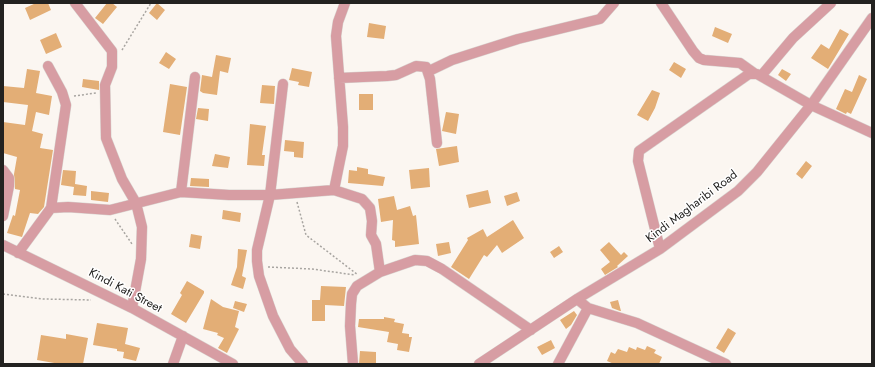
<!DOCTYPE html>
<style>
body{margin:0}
#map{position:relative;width:875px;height:367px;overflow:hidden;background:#fbf6f1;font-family:Jost,sans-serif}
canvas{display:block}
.frame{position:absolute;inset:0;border:4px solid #232220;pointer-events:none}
</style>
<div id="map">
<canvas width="875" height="367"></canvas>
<div class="frame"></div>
</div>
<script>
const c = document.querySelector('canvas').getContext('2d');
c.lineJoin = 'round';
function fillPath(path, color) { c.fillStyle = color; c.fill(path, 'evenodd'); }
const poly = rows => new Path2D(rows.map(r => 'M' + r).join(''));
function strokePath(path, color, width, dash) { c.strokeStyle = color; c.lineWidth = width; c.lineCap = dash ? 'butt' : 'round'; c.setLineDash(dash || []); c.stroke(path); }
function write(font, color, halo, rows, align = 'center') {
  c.font = font + ' Jost,sans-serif'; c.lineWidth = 3; c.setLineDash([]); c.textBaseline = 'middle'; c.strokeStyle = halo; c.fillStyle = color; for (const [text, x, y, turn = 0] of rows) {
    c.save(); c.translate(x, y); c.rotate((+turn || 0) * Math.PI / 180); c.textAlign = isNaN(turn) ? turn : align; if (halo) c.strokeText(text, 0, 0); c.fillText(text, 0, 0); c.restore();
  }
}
fillPath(poly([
 [36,3,48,3,51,10,30,20,25,8],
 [107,3,112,3,117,7,103,24,95,18],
 [157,3,165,10,157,20,149,13],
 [369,23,386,26,384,39,367,37],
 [715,27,732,34,728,43,712,36],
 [840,29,849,34,828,69,811,58,821,44,829,49],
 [56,33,62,47,46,54,40,40],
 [166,52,176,59,169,69,159,63],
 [216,55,231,58,228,73,220,71,217,95,203,93,200,91,202,75,212,77],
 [674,62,686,69,681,78,669,70],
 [292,68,312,72,309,87,298,85,299,82,289,80],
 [27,69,40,71,36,93,52,96,49,115,36,112,32,131,43,134,40,148,53,150,44,207,38,214,30,213,22,237,7,233,13,215,15,216,20,190,15,189,14,174,17,157,3,153,3,122,25,125,28,105,3,102,3,86,24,88],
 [782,69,791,74,786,81,778,75],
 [859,75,867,79,851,114,847,112,846,114,836,109,845,89,852,92],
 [83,79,99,81,99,90,82,87],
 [170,84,187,87,180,135,163,132],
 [262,85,275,86,274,104,260,103],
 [652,90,660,93,655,108,648,121,637,115],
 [359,94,373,94,373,110,359,110],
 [198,108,209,109,208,121,196,119],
 [446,112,459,114,456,134,442,131],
 [250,124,266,126,262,155,265,155,264,166,247,165],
 [285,140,304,142,303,158,294,157,294,152,284,151],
 [457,146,459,162,439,166,436,149],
 [215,154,230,157,228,168,212,166],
 [806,161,812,166,802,179,796,174],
 [357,167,368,169,368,174,385,177,383,186,348,183,349,170,357,171],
 [429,168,430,187,411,189,409,170],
 [63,170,76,171,75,184,87,186,86,196,73,195,74,187,61,185],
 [191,178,209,179,209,187,190,186],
 [488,190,491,203,469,208,466,195],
 [91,191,109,193,108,202,91,200],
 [517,192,520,201,507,206,504,196],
 [394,196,397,210,410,206,413,216,416,215,419,244,395,247,395,241,392,240,393,220,381,222,378,199],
 [223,210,241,213,240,222,222,219],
 [513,220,524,238,502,253,497,245,487,257,484,255,469,279,451,267,468,240,467,238,483,229,487,237],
 [191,234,202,236,200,249,189,247],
 [449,242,451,253,438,256,436,244],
 [609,242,621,255,624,252,628,256,617,266,618,267,605,275,601,269,610,262,600,250],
 [559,246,563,252,554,258,550,252],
 [238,249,247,250,242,276,246,278,243,289,231,285,237,267],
 [187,281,204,291,204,293,186,323,171,314,182,295,180,293],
 [321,286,346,287,344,306,325,305,325,321,312,321,312,300,320,300],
 [211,299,223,307,239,311,235,327,239,329,227,353,218,348,224,338,217,335,218,333,203,329],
 [618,300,621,311,620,311,612,308,610,302],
 [235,301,247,304,244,312,233,308],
 [574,311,577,315,571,325,566,329,560,320],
 [384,317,395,319,394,322,404,324,402,333,409,334,409,337,412,337,409,352,397,350,398,344,387,342,389,332,358,327,359,319,384,319],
 [97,323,128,328,125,344,140,348,136,361,123,358,124,352,117,351,117,349,93,345],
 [728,328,736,333,724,353,716,348],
 [66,334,88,338,83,364,60,364,37,360,41,335,66,339],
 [551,340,555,348,542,355,537,347],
 [647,346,656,350,654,353,662,357,659,364,614,364,607,361,611,352,615,354,618,349,627,352,629,347,636,350,637,347,645,350],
 [360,351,376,352,376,364,359,364]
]), '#e3ae76');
const street = poly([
 [75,3,112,51,112,67,105,85,106,138,122,179,136,203,142,227,141,259,132,308],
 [661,3,693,51,699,58,704,60,740,63,754,73],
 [48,66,62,92,66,105,51,208],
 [429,71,452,60,518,39,600,19,614,3],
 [761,76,793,38,831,3],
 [339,78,387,76,396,75,416,66,426,67,430,79,437,143],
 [283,84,270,195,257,250,257,261,259,276,273,316,290,349,303,364],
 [3,170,9,178,9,186,3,216],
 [334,190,343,146,343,127,336,36,338,22,345,3],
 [181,192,195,77],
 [3,245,132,308,233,364],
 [660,249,638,161,639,151,749,74,757,74,811,105,872,133],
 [18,253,51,208,68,207,110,210,181,192,229,195,270,195,334,190,362,199,370,208,372,221,371,235,376,244,380,272],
 [577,299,588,308,637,323,726,364],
 [173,364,183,336],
 [353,364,350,326,351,304,352,294,357,286,380,272,415,260,427,261,442,269,531,330],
 [479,364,577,299,660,249,738,191,757,172,811,105,872,18],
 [558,364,588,308]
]);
strokePath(street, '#d8d4d0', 11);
strokePath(poly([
 [122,50,151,3],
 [74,96,96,93],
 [297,202,306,235,358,275],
 [115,219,132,244],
 [268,267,312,269,355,275],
 [3,294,43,299,91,300]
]), '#a8a5a1', 1.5, [2, 2]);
strokePath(street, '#d79da3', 10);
write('12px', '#232220', '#fff', [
 ["Kindi Magharibi Road",692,207,-37],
 ["Kindi Kati Street",125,291,28]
]);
</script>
